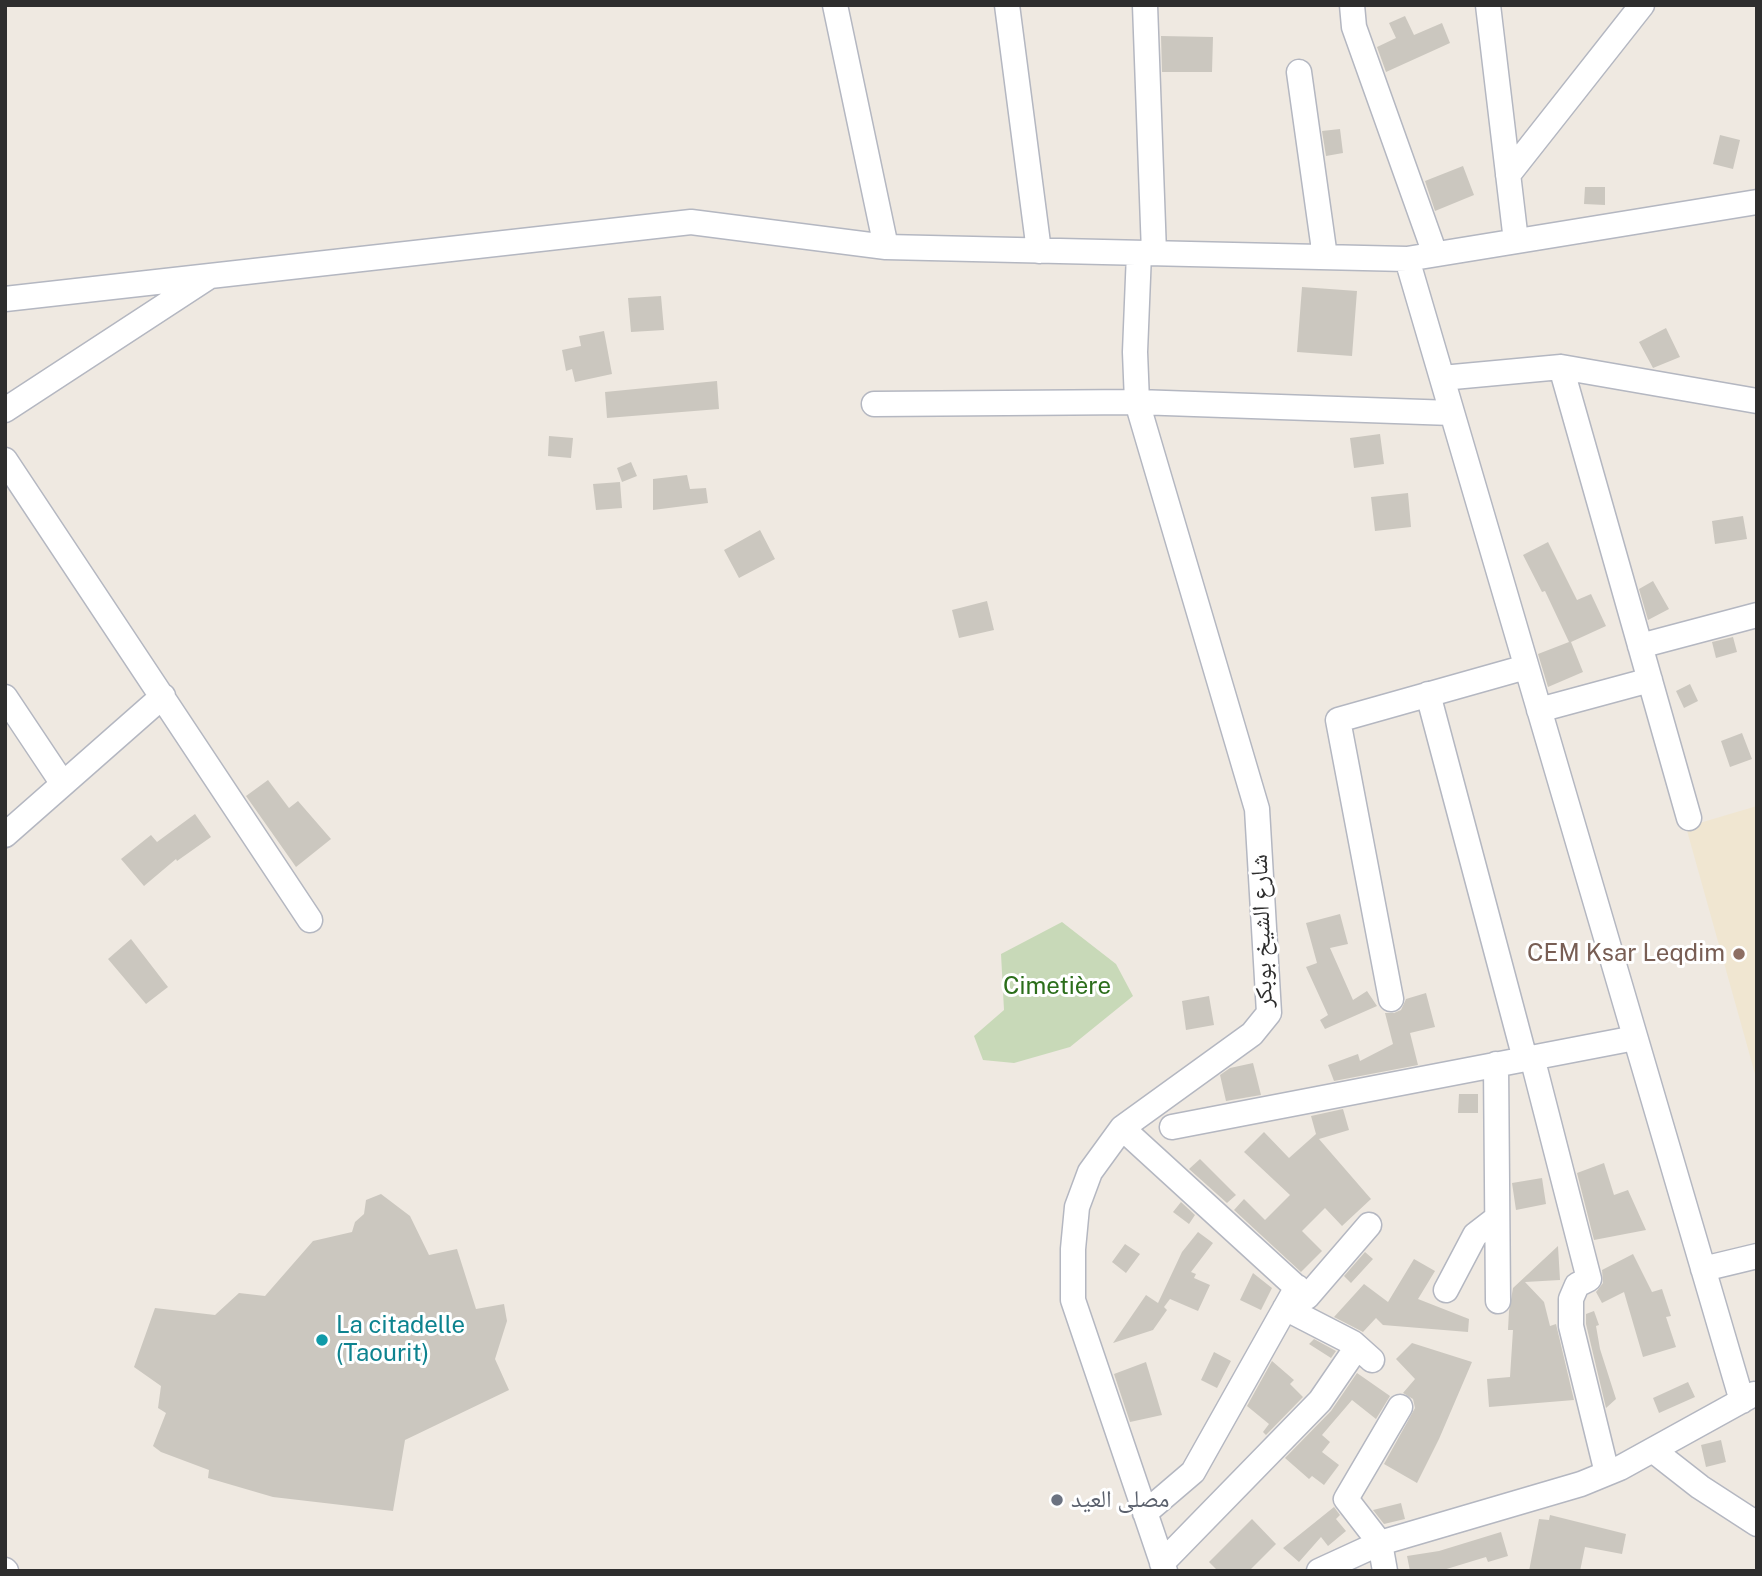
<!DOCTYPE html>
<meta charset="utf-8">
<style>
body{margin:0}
#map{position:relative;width:1762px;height:1576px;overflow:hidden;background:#efe9e1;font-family:"Public Sans",sans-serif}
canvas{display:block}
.frame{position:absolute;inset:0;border:7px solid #2e2e2e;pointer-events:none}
</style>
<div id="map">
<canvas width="1762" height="1576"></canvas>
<div class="frame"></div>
</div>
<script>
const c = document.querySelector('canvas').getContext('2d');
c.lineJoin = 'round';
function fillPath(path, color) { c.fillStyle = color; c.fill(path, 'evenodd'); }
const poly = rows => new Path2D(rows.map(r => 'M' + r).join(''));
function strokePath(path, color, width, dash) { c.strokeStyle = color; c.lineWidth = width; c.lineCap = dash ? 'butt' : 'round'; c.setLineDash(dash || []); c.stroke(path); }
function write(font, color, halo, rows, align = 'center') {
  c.font = font + ' "Public Sans","Noto Naskh Arabic",sans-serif'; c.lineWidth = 6; c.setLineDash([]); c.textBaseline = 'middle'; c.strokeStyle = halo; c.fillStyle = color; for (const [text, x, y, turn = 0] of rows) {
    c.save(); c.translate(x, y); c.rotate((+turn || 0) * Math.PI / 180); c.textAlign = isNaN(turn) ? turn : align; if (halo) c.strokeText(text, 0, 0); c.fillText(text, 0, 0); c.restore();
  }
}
fillPath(poly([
 [1757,806,1757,1081,1686,827]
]), '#f0e6d1');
fillPath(poly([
 [1062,922,1116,964,1133,996,1070,1047,1014,1063,983,1060,974,1036,1004,1010,1001,954]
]), '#c8d9b8');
fillPath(poly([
 [1405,16,1414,35,1442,23,1450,43,1386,72,1377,47,1396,38,1389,23],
 [1161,36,1213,37,1212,72,1162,72],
 [1340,129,1343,153,1326,156,1322,131],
 [1720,135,1740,140,1733,169,1713,164],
 [1463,166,1474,195,1435,211,1425,181],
 [1585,187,1605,187,1605,205,1584,204],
 [1302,287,1357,291,1352,356,1297,352],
 [661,296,664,330,631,332,628,298],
 [1666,328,1680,357,1653,368,1639,342],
 [604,331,612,374,575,382,572,369,566,371,562,350,581,346,579,336],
 [717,381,719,409,607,418,605,392],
 [1380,434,1384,464,1354,468,1350,438],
 [549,436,573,438,571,458,548,456],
 [631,462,637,476,622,482,617,468],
 [687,475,690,489,706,488,708,503,653,510,653,479],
 [620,482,622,508,596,510,593,484],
 [1408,493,1411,527,1375,531,1371,497],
 [1743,516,1747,539,1715,544,1712,521],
 [760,530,775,559,739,578,724,550],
 [1548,542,1577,600,1591,594,1606,626,1571,642,1583,672,1548,687,1538,654,1569,642,1545,591,1542,592,1523,555],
 [1653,581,1669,609,1648,620,1639,589],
 [987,601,994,630,959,638,952,610],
 [1733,637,1737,652,1716,658,1712,642],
 [1690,684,1698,701,1684,708,1676,691],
 [1742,733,1752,759,1730,767,1721,741],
 [268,780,289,808,298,801,331,839,296,867,246,796],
 [195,814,211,837,177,861,176,859,144,886,121,859,151,835,157,842],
 [1340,914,1348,944,1330,948,1353,1000,1367,991,1377,1006,1325,1029,1320,1020,1328,1015,1306,967,1317,963,1306,923],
 [131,939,168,987,146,1004,108,959],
 [1426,993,1435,1027,1410,1033,1418,1065,1334,1081,1328,1065,1358,1054,1360,1061,1393,1044,1385,1013,1394,1013,1401,1010,1406,999],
 [1209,996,1214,1025,1186,1030,1182,1001],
 [1253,1063,1261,1095,1226,1101,1220,1075,1230,1068],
 [1459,1094,1478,1094,1478,1113,1458,1113],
 [1343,1109,1349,1130,1319,1139,1371,1199,1342,1226,1325,1208,1302,1231,1322,1251,1301,1272,1234,1210,1244,1199,1265,1220,1290,1195,1244,1152,1264,1132,1289,1158,1316,1134,1311,1116],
 [1200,1159,1236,1195,1227,1203,1189,1169],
 [1604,1163,1614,1195,1628,1190,1646,1230,1594,1240,1577,1173],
 [1542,1178,1546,1204,1516,1210,1512,1183],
 [381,1194,410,1216,429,1255,457,1249,476,1309,504,1304,507,1321,495,1359,509,1390,405,1440,393,1511,273,1497,208,1478,209,1470,161,1452,153,1446,166,1413,158,1408,161,1386,134,1367,155,1308,215,1315,239,1293,265,1296,313,1241,352,1232,355,1222,364,1214,366,1200],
 [1181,1202,1195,1215,1189,1224,1173,1212],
 [1198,1232,1213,1243,1191,1272,1196,1274,1194,1278,1210,1285,1198,1311,1170,1299,1164,1307,1167,1310,1153,1330,1113,1343,1146,1295,1158,1303,1182,1252],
 [1125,1244,1140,1254,1126,1273,1112,1262],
 [1558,1246,1560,1280,1525,1282,1544,1302,1550,1326,1556,1324,1574,1400,1489,1407,1487,1379,1510,1377,1513,1330,1508,1330,1509,1311,1513,1288],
 [1365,1252,1373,1259,1351,1283,1344,1276],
 [1633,1254,1652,1292,1662,1289,1671,1316,1666,1317,1676,1347,1643,1357,1624,1292,1602,1303,1596,1292,1603,1283,1602,1270],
 [1414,1259,1435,1271,1418,1299,1469,1319,1468,1332,1383,1325,1376,1318,1363,1332,1334,1317,1364,1284,1388,1302],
 [1253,1273,1272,1288,1261,1310,1240,1300],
 [1594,1311,1599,1325,1596,1326,1600,1349,1616,1399,1606,1408,1586,1324,1586,1314],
 [1314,1339,1336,1351,1331,1358,1309,1344],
 [1412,1343,1472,1362,1439,1439,1417,1483,1384,1464,1415,1408,1413,1399,1403,1393,1415,1379,1396,1359],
 [1214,1352,1231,1361,1217,1388,1201,1380],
 [1272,1361,1294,1380,1290,1384,1303,1397,1266,1435,1263,1432,1269,1424,1247,1406],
 [1146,1362,1162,1415,1130,1422,1114,1374],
 [1357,1373,1390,1396,1376,1419,1352,1400,1322,1435,1330,1442,1322,1452,1339,1465,1324,1485,1312,1476,1309,1479,1285,1458,1331,1411],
 [1688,1382,1695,1397,1659,1413,1653,1398],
 [1721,1440,1726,1462,1706,1467,1701,1445],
 [1401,1503,1405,1519,1384,1524,1373,1510],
 [1334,1507,1340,1515,1336,1519,1346,1531,1328,1546,1321,1537,1299,1562,1283,1548],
 [1550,1515,1626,1534,1622,1554,1585,1547,1580,1571,1529,1571,1539,1519,1549,1520],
 [1252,1519,1276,1544,1249,1571,1218,1571,1209,1562],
 [1501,1532,1508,1556,1488,1562,1486,1557,1440,1571,1410,1571,1407,1556,1439,1551]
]), '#cbc7bf');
const minor = poly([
 [835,5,886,247],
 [1007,5,1039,251],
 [1145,5,1154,253],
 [1352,5,1354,27,1435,254],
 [1488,5,1516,241],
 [1299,72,1325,257],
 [1508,175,1642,5],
 [1139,253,1135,352,1137,402,1257,809,1269,1013,1252,1034,1122,1128,1090,1172,1077,1207,1073,1249,1073,1300,1165,1571],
 [1407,259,1742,1401],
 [5,299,691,222,886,247,1407,259,1757,202],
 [1561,367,1689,818],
 [1442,378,1561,367,1757,401],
 [874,404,1137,402,1452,413],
 [5,410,207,278],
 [5,460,310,920],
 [1640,646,1757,615],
 [1428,694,1525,1059],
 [5,697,63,784],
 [1539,710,1650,680],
 [5,835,163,696],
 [1391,999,1338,720,1526,667],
 [1532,1057,1589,1279,1577,1285,1571,1299,1571,1326,1607,1473],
 [1496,1064,1498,1301],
 [1172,1127,1635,1038],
 [1122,1128,1307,1297,1369,1225],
 [1703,1269,1757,1256],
 [1446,1290,1475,1235,1497,1218],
 [1285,1308,1353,1343,1372,1360],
 [1654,1451,1700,1487,1757,1524],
 [1145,1513,1193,1472,1297,1287],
 [1162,1563,1320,1401,1357,1347],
 [5,1570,6,1571],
 [1319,1571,1380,1543,1581,1484,1620,1468,1754,1394],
 [1385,1571,1380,1543,1346,1499,1400,1407]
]);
strokePath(minor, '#b4b7c1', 27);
strokePath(minor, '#fff', 24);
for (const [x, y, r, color] of [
 [1739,954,7,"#8d6e63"],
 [322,1340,7,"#0f9aa8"],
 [1057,1500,7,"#6b7280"]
]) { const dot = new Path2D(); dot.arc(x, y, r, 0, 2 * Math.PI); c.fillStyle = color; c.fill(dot); strokePath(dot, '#fff', 2.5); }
write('24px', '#2e2e2e', '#fff', [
 ["شارع الشيخ بوبكر",1262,931,-92]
]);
write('24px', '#785e54', '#fff', [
 ["CEM Ksar Leqdim",1725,954]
], 'right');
write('24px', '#2c6e1b', '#fff', [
 ["Cimetière",1057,987]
]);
write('24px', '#0d838f', '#fff', [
 ["La citadelle",336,1326],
 ["(Taourit)",336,1354]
], 'left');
write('24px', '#5b616d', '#fff', [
 ["مصلى العيد",1071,1500]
], 'left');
</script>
